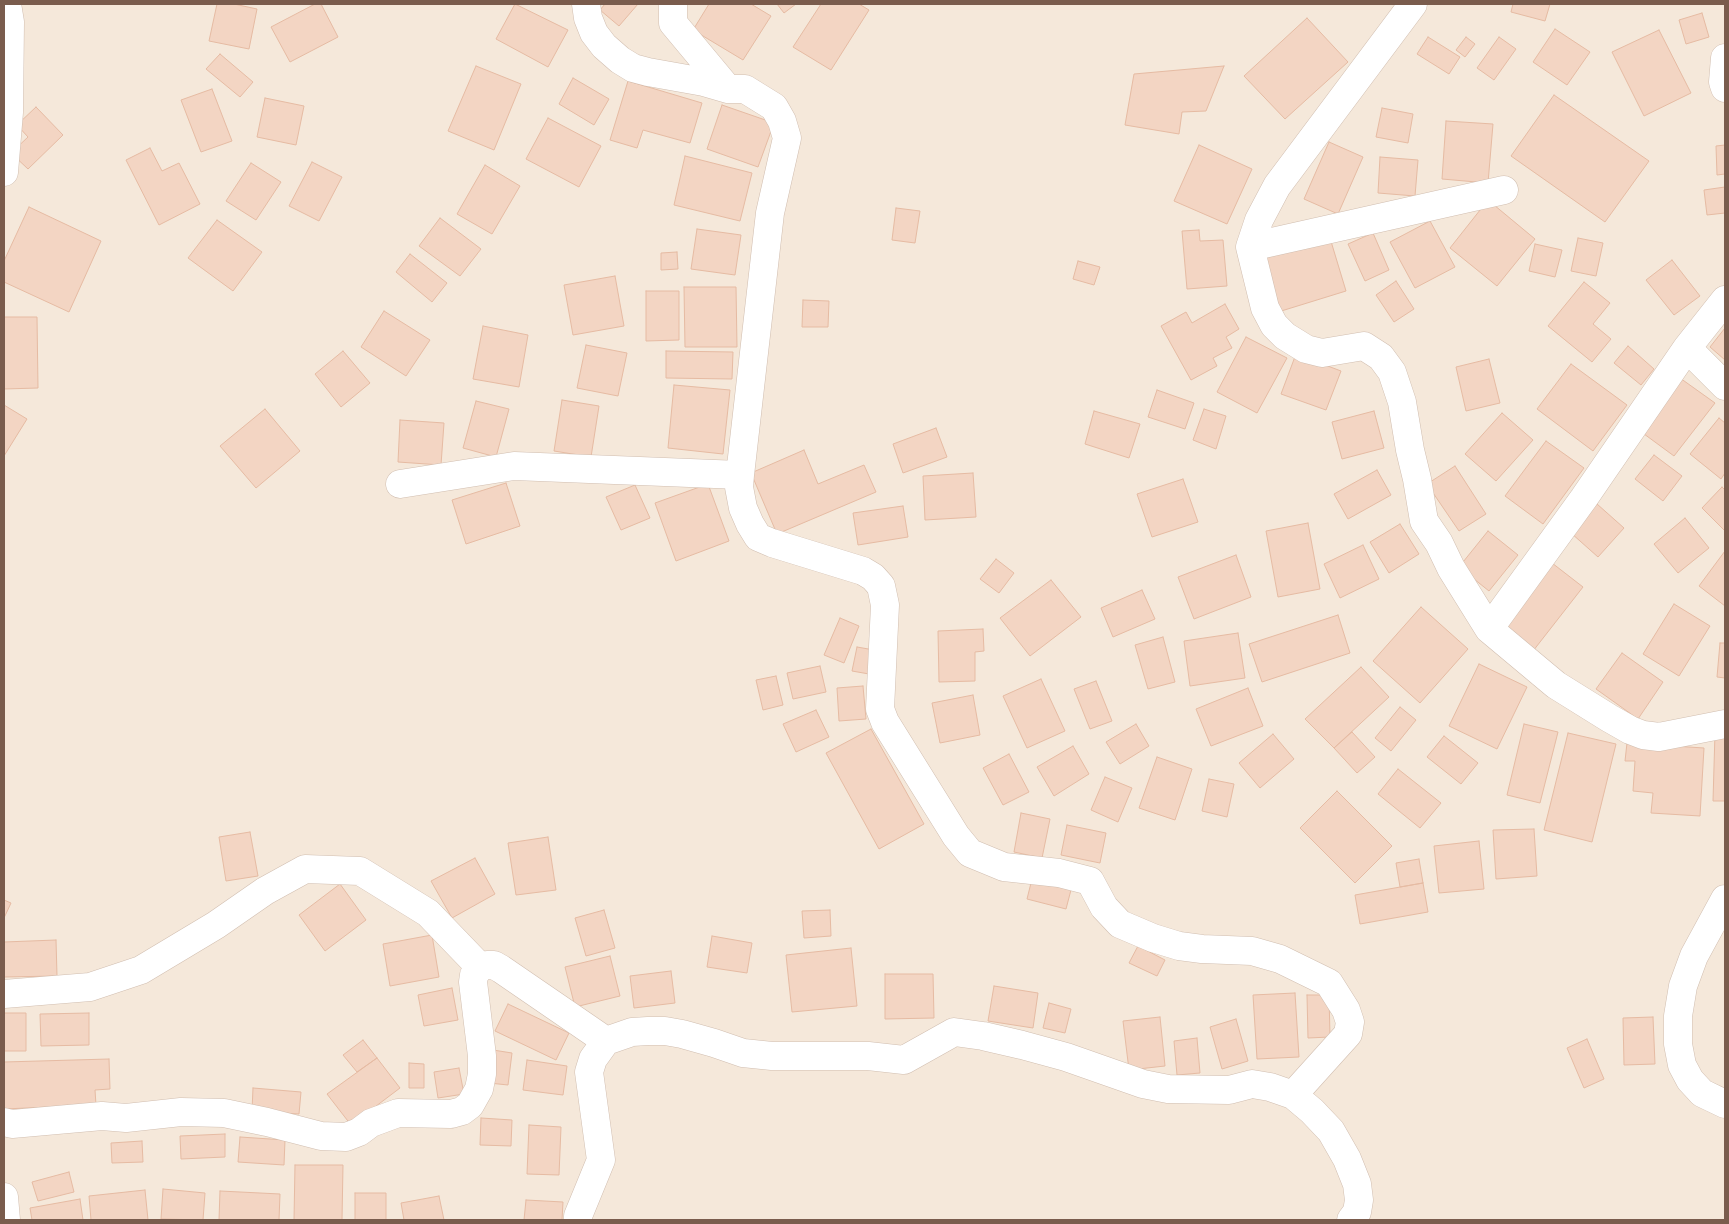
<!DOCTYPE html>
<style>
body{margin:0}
#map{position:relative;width:1729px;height:1224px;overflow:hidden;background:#fdf6ec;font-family:Poppins,sans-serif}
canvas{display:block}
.frame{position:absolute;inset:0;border:5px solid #7a5c4d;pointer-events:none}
</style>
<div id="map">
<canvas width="1729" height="1224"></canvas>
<div class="frame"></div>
</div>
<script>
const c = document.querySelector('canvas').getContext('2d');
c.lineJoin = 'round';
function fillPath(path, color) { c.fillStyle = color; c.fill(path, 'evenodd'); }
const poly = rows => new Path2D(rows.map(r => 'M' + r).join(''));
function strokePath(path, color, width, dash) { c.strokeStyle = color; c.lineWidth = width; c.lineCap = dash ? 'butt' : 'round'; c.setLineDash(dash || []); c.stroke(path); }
fillPath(poly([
 [4,4,1725,4,1725,1220,4,1220]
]), '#f5e8da');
const building = poly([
 [217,4,234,4,257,9,249,49,209,41,217,4],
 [315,4,321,4,338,37,290,62,271,27,315,4],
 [515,4,568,30,548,67,496,39,515,4],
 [605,4,638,4,619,26,600,10,605,4],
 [709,4,751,4,771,16,743,60,693,30,709,4],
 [777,4,796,4,784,13,777,4],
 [821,4,859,4,869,10,831,70,793,47,821,4],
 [1513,4,1550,4,1545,21,1511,12,1513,4],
 [1702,13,1709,37,1686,44,1679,20,1702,13],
 [1307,18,1348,62,1285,119,1244,76,1307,18],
 [1555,29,1590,52,1567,85,1533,62,1555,29],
 [1659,30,1691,93,1644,116,1612,52,1659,30],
 [1428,37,1460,57,1449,74,1417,54,1428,37],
 [1466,37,1475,44,1465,57,1456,50,1466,37],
 [1499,37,1516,49,1494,80,1477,68,1499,37],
 [220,54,253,82,240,97,206,69,220,54],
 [476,66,521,84,494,150,448,131,476,66],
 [1224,66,1206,111,1182,112,1179,134,1125,125,1134,74,1224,66],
 [573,78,609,99,594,125,559,104,573,78],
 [628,81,702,103,690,143,643,130,637,148,610,140,628,81],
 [212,89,232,141,201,152,181,100,212,89],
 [1554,95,1649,161,1605,222,1511,156,1554,95],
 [265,98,304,106,296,145,257,137,265,98],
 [722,105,774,123,758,167,707,149,722,105],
 [36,107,63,135,28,169,11,153,28,137,17,125,36,107],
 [1382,108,1413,114,1408,143,1376,137,1382,108],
 [548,118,601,146,579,187,526,159,548,118],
 [1446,121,1493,124,1488,183,1442,179,1446,121],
 [1329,142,1363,157,1338,214,1304,199,1329,142],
 [1199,145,1252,169,1227,224,1174,201,1199,145],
 [1725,145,1725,174,1717,175,1716,146,1725,145],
 [150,148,162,171,179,163,200,204,159,225,126,160,150,148],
 [685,156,752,173,740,221,674,205,685,156],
 [1380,157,1418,160,1415,196,1378,193,1380,157],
 [312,162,342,177,319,221,289,206,312,162],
 [251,163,281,182,256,220,226,201,251,163],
 [485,165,520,186,492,234,457,214,485,165],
 [1725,187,1725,213,1707,215,1704,190,1725,187],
 [1488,200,1535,239,1497,286,1450,248,1488,200],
 [29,207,101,241,69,312,4,282,4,261,29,207],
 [896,208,920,211,915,243,892,240,896,208],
 [440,218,481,249,460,276,419,246,440,218],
 [217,220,262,252,233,291,188,258,217,220],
 [1430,221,1455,267,1415,288,1390,242,1430,221],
 [697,229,741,235,735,275,691,269,697,229],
 [1199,230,1200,241,1223,240,1227,286,1187,289,1182,231,1199,230],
 [1373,233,1389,270,1365,281,1348,244,1373,233],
 [1330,238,1346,291,1278,312,1262,259,1330,238],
 [1578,238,1603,243,1596,276,1571,271,1578,238],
 [1535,244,1562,250,1555,277,1529,271,1535,244],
 [677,252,678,269,661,270,661,253,677,252],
 [410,254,447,283,432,302,396,272,410,254],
 [1672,260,1700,296,1674,315,1646,280,1672,260],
 [1078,261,1100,267,1094,285,1073,279,1078,261],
 [615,276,624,326,573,335,564,285,615,276],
 [1396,281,1414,309,1394,322,1376,295,1396,281],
 [1584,282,1610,303,1593,324,1611,339,1592,362,1548,326,1584,282],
 [684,287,736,287,737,347,685,347,684,287],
 [646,291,679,291,679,340,646,341,646,291],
 [803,300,829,301,828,327,802,327,803,300],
 [1225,304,1239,329,1226,337,1232,348,1213,358,1217,366,1191,380,1161,326,1186,312,1192,323,1225,304],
 [384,311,430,340,406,376,361,347,384,311],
 [4,317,37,317,38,388,4,389,4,317],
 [483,326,528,335,519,387,473,379,483,326],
 [1725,328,1725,360,1710,347,1725,328],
 [1246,337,1287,358,1257,413,1217,392,1246,337],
 [586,345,627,353,618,396,577,388,586,345],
 [1628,346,1654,369,1641,385,1614,363,1628,346],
 [343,351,370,383,341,407,315,374,343,351],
 [666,351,733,352,732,379,666,378,666,351],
 [1296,354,1341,371,1326,410,1281,394,1296,354],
 [1489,359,1500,403,1466,411,1456,367,1489,359],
 [1571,364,1627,405,1593,451,1537,409,1571,364],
 [1680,378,1715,403,1674,456,1640,431,1680,378],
 [674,385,730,390,723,454,668,448,674,385],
 [1157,390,1194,403,1185,429,1148,417,1157,390],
 [562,400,599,406,591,457,554,451,562,400],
 [476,401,509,409,496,457,463,448,476,401],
 [4,405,27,419,4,456,4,405],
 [265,409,300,451,256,488,220,446,265,409],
 [1204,409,1226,416,1216,449,1193,440,1204,409],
 [1094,411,1140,424,1129,458,1085,444,1094,411],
 [1374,411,1384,448,1342,459,1332,422,1374,411],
 [1502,413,1533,440,1496,481,1465,454,1502,413],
 [1719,418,1725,423,1725,473,1721,479,1690,454,1719,418],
 [400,420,444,423,441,465,398,462,400,420],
 [936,428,947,457,903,473,893,444,936,428],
 [1546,441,1584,468,1543,524,1505,496,1546,441],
 [804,450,818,484,864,465,876,492,777,534,751,473,804,450],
 [1654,455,1682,476,1663,501,1635,479,1654,455],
 [1455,466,1486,514,1459,531,1427,484,1455,466],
 [1377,470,1391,495,1348,519,1334,494,1377,470],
 [973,473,976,517,925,520,923,476,973,473],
 [1183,479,1198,522,1152,537,1137,494,1183,479],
 [506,483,520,526,466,544,452,500,506,483],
 [708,484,729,541,676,561,655,503,708,484],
 [635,485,650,518,621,530,606,497,635,485],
 [1722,487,1725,490,1725,531,1702,508,1722,487],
 [1597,504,1624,528,1598,557,1571,533,1597,504],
 [903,506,908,537,858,545,853,513,903,506],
 [1685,518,1709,548,1678,573,1654,544,1685,518],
 [1308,523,1320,589,1278,597,1266,531,1308,523],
 [1400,524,1419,554,1389,573,1370,542,1400,524],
 [1488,531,1518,555,1489,591,1459,567,1488,531],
 [1363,545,1379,579,1340,598,1324,564,1363,545],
 [1725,551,1725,606,1699,586,1725,551],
 [1236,555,1251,597,1194,619,1178,577,1236,555],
 [996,559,1014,573,999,593,980,579,996,559],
 [1552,563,1583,587,1533,651,1502,626,1552,563],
 [1051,580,1081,617,1030,656,1000,618,1051,580],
 [1142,590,1155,619,1113,637,1101,608,1142,590],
 [1674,604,1710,626,1679,676,1643,654,1674,604],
 [1421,607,1468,649,1420,703,1373,661,1421,607],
 [1338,615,1350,653,1262,682,1249,644,1338,615],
 [840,618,859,626,844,663,824,655,840,618],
 [983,629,984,651,975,652,975,681,939,682,938,631,983,629],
 [1238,633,1245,678,1190,686,1184,641,1238,633],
 [1163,637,1175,682,1148,689,1135,645,1163,637],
 [1720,643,1725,643,1725,678,1717,677,1720,643],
 [857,647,874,650,869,674,852,671,857,647],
 [1622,653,1663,682,1638,719,1596,689,1622,653],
 [1479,664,1527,687,1497,749,1449,726,1479,664],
 [820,666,826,692,793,699,787,673,820,666],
 [1361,667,1389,697,1334,748,1305,719,1361,667],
 [776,676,783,705,763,710,756,680,776,676],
 [1041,679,1065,731,1027,748,1003,696,1041,679],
 [1096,681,1112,721,1090,729,1074,689,1096,681],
 [863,686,866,719,839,721,837,688,863,686],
 [1248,688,1263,726,1211,746,1196,709,1248,688],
 [973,695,980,735,940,743,932,703,973,695],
 [1400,707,1416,720,1391,751,1375,738,1400,707],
 [816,710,829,737,796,752,783,724,816,710],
 [1136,724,1149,746,1120,764,1106,742,1136,724],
 [1524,724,1558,732,1540,803,1507,795,1524,724],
 [871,729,924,824,879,849,826,753,871,729],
 [1352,732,1375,757,1357,773,1334,748,1352,732],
 [1568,733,1616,744,1592,842,1544,830,1568,733],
 [1715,733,1725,734,1725,801,1713,801,1715,733],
 [1273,734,1294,759,1260,788,1239,763,1273,734],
 [1444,736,1478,763,1461,784,1427,757,1444,736],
 [1627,743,1704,748,1700,816,1651,813,1653,793,1633,791,1635,761,1625,761,1627,743],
 [1073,746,1089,774,1054,796,1037,767,1073,746],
 [1009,754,1029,792,1003,805,983,768,1009,754],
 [1157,757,1192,769,1175,820,1139,808,1157,757],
 [1398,769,1441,803,1420,828,1378,794,1398,769],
 [1105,777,1132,788,1118,822,1091,810,1105,777],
 [1209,779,1234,784,1227,817,1202,811,1209,779],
 [1337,791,1392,846,1355,883,1300,828,1337,791],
 [1021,813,1050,819,1042,858,1014,852,1021,813],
 [1067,825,1106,833,1100,863,1061,855,1067,825],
 [1534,829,1537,876,1496,879,1493,830,1534,829],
 [250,832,258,876,226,881,219,837,250,832],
 [548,837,556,890,516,895,508,843,548,837],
 [1479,841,1484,889,1439,893,1434,846,1479,841],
 [475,858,495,894,452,918,431,881,475,858],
 [1419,859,1423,883,1400,887,1396,863,1419,859],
 [1033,875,1072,886,1066,909,1027,899,1033,875],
 [1423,883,1428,912,1360,924,1355,895,1423,883],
 [340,884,366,920,325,951,299,915,340,884],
 [4,900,11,903,4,918,4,900],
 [604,910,615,948,586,956,575,918,604,910],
 [830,910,831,936,804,938,802,911,830,910],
 [432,935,439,977,390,986,383,944,432,935],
 [712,936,752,943,747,973,707,967,712,936],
 [56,940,57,976,4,977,4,942,56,940],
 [1138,946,1165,960,1157,976,1129,963,1138,946],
 [851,948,857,1006,792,1012,786,955,851,948],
 [610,956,620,996,575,1007,565,967,610,956],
 [671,971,675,1003,634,1008,630,976,671,971],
 [885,974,933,974,934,1018,885,1019,885,974],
 [994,986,1038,993,1033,1028,988,1021,994,986],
 [452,988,458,1020,424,1026,418,995,452,988],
 [1295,993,1299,1057,1257,1059,1253,995,1295,993],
 [1307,995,1329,995,1330,1037,1308,1038,1307,995],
 [1049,1003,1071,1009,1065,1033,1043,1028,1049,1003],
 [508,1004,569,1033,556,1060,495,1031,508,1004],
 [4,1013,26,1013,26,1051,4,1051,4,1013],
 [89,1013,89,1045,41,1046,40,1014,89,1013],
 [1160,1017,1165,1066,1129,1070,1123,1021,1160,1017],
 [1653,1017,1655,1064,1624,1065,1623,1018,1653,1017],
 [1236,1019,1248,1061,1222,1069,1210,1027,1236,1019],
 [1197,1038,1200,1073,1177,1075,1174,1041,1197,1038],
 [1587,1039,1604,1079,1584,1088,1567,1048,1587,1039],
 [363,1040,377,1058,357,1072,343,1055,363,1040],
 [493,1050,512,1053,508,1085,489,1083,493,1050],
 [377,1058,400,1088,351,1125,327,1094,377,1058],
 [109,1059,110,1089,95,1090,96,1105,4,1109,4,1062,109,1059],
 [527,1060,567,1066,563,1095,523,1090,527,1060],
 [409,1063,424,1064,424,1088,409,1088,409,1063],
 [459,1068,464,1094,438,1098,434,1072,459,1068],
 [253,1088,301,1092,299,1114,252,1111,253,1088],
 [481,1118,512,1120,511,1146,480,1145,481,1118],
 [529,1125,561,1127,559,1175,527,1174,529,1125],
 [225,1134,225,1157,181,1159,180,1136,225,1134],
 [240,1137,285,1140,284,1165,238,1162,240,1137],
 [142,1141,143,1162,112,1163,111,1143,142,1141],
 [295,1165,343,1165,342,1220,294,1220,295,1165],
 [69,1172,74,1192,38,1201,32,1182,69,1172],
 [163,1189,205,1193,203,1220,161,1219,163,1189],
 [145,1190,148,1220,91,1220,89,1196,145,1190],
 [220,1191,280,1194,279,1220,219,1220,220,1191],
 [355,1193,386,1193,386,1220,355,1220,355,1193],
 [439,1196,444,1220,404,1220,401,1203,439,1196],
 [80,1199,83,1220,32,1220,30,1208,80,1199],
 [526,1200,563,1202,562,1220,524,1220,526,1200]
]);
fillPath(building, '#f3d5c3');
strokePath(building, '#e6bba3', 1);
const minor = poly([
 [586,4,588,18,594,33,604,46,620,60,633,68,648,72,704,82,728,89,745,89,774,107,782,121,787,138,770,213,740,475,739,487,743,508,750,524,758,537,772,543,863,571,873,577,881,586,885,605,880,709,885,722,956,836,970,853,1004,867,1059,873,1090,881,1104,907,1120,924,1153,938,1179,946,1202,949,1252,951,1280,959,1329,983,1346,1010,1350,1022,1348,1034,1293,1095],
 [673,4,673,23,728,89],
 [1413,4,1277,186,1259,220,1250,247,1265,308,1274,325,1285,336,1306,349,1322,353,1364,346,1381,357,1392,372,1402,402,1410,450,1417,479,1424,521,1439,543,1451,568,1489,629,1556,685,1609,718,1630,730,1643,735,1659,737,1725,724],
 [1725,58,1723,82,1725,88],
 [4,172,9,112,10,22,7,4],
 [1250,247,1504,190],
 [1687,348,1725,386],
 [400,484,514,466,740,475],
 [1489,629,1584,498,1687,348,1725,300],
 [1725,899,1694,956,1683,986,1678,1016,1678,1044,1682,1065,1690,1080,1702,1093,1725,1104],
 [4,994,90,987,141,970,216,925,265,891,305,869,360,871,428,913,480,967],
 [4,1122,12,1124,102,1116,126,1118,181,1112,224,1113,267,1122,321,1136,346,1137,359,1132,371,1123,398,1113,451,1114,462,1111,470,1105,479,1089,482,1074,482,1056,473,982,474,975,480,967,487,965,494,965,501,969,606,1041],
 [4,1197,6,1220],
 [578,1220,578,1216,601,1160,589,1072,593,1059,606,1041,632,1032,648,1031,665,1031,682,1034,714,1043,743,1053,772,1056,868,1056,904,1060,954,1032,983,1036,1022,1045,1066,1057,1143,1084,1168,1089,1229,1090,1252,1084,1270,1087,1293,1095,1312,1111,1331,1131,1347,1159,1357,1184,1359,1200,1357,1212,1351,1220]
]);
strokePath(minor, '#d1beb0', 29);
strokePath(minor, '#fff', 28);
</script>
